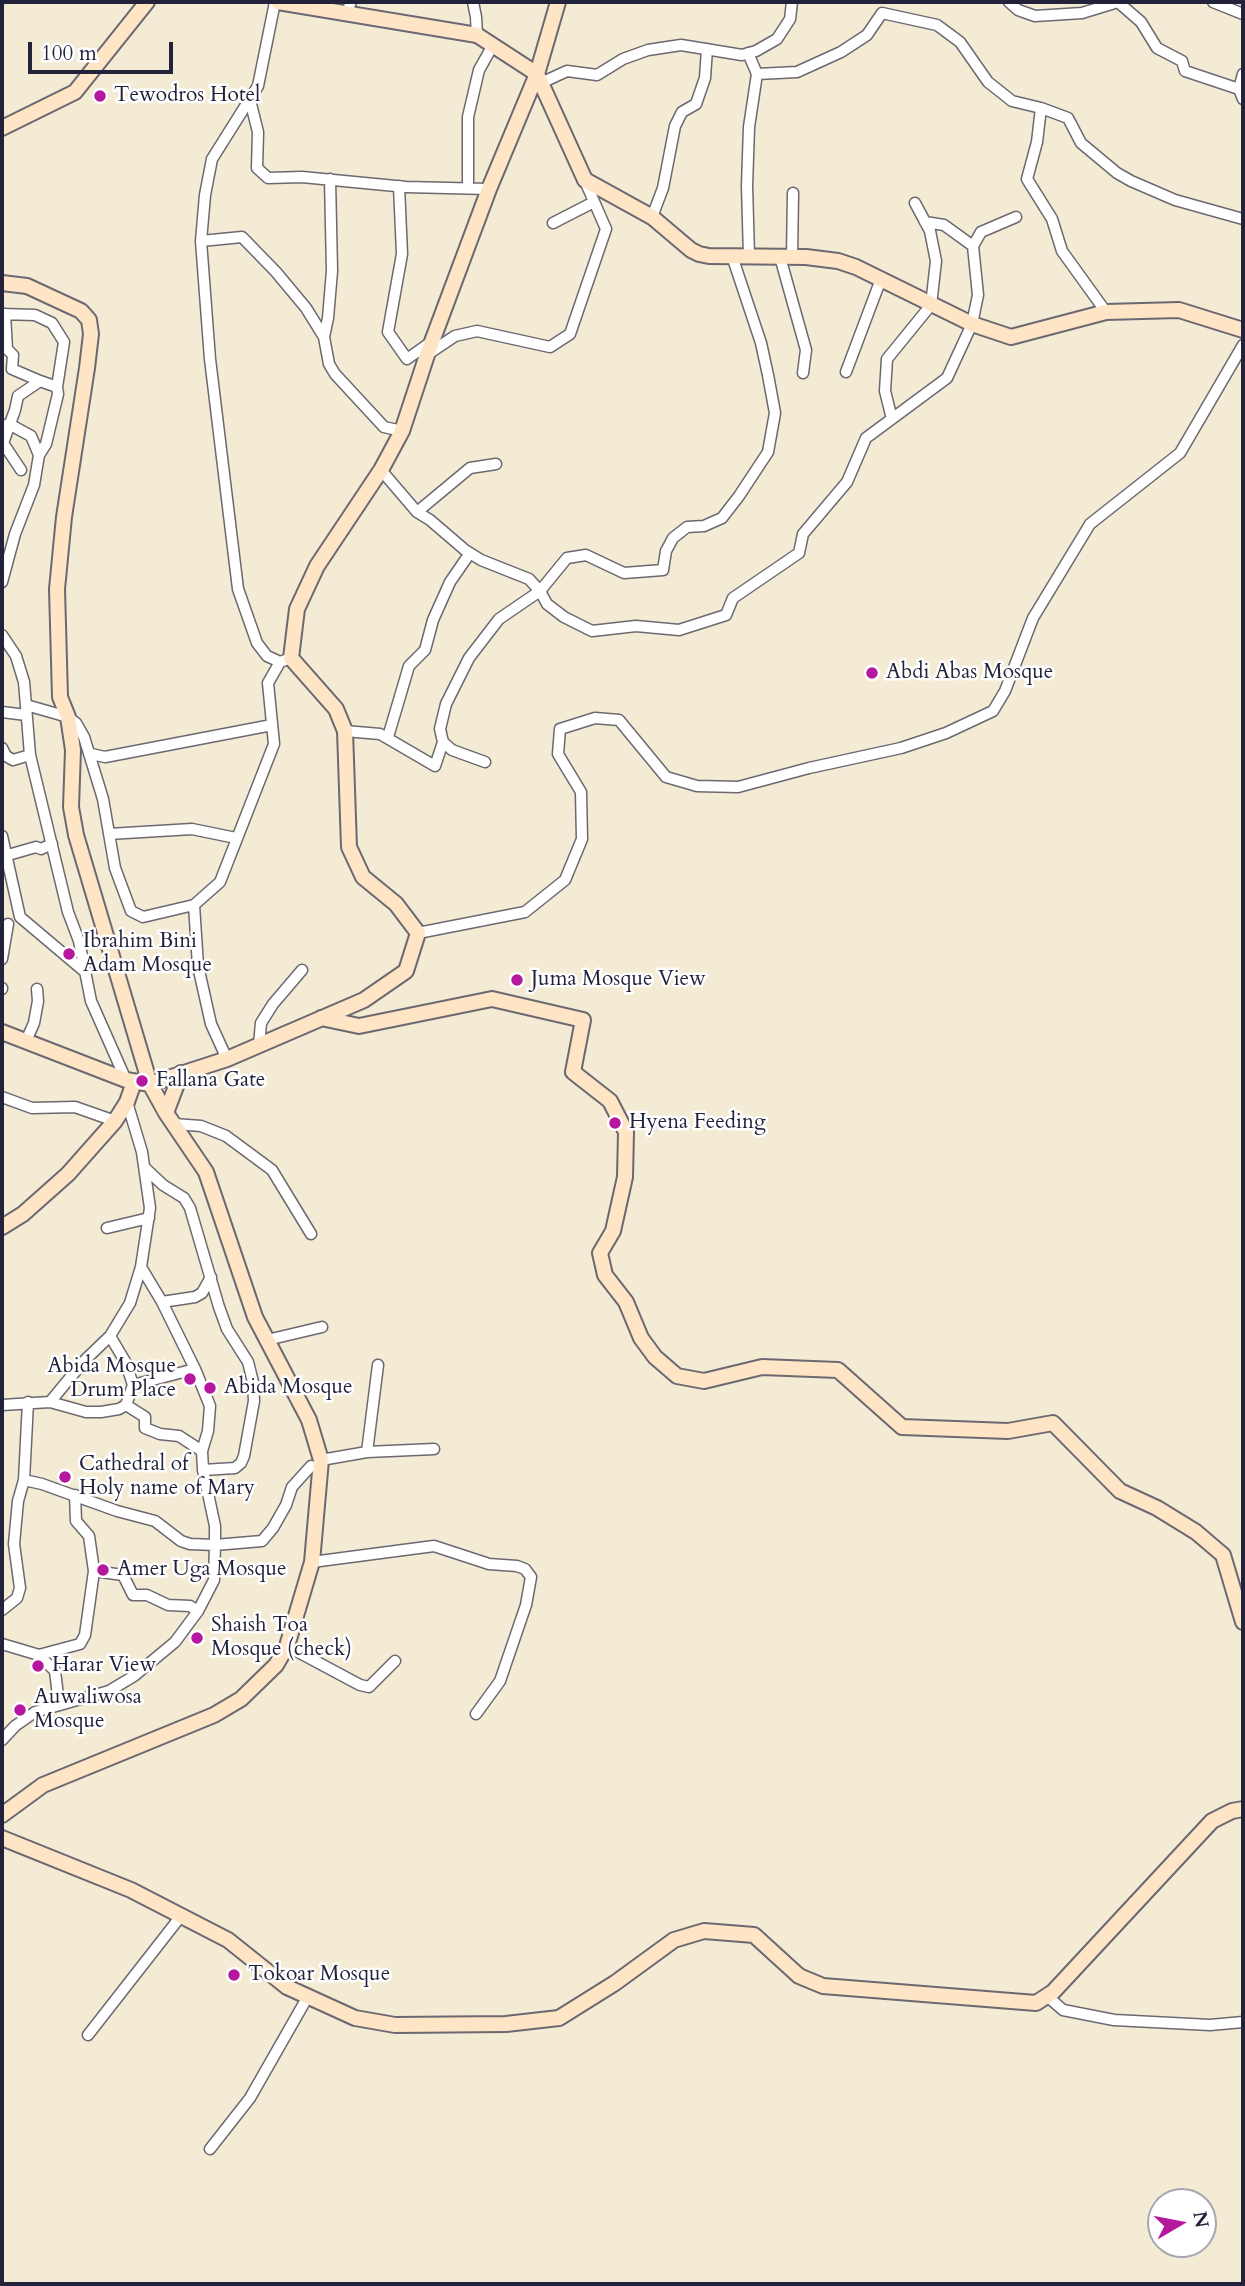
<!DOCTYPE html>
<style>
body{margin:0}
#map{position:relative;width:1245px;height:2286px;overflow:hidden;background:#f4ebd5;font-family:Cardo,serif}
canvas{display:block}
.frame{position:absolute;inset:0;border:4px solid #22223b;pointer-events:none}
.north{position:absolute;left:1147px;top:2188px;width:70px;height:70px;box-sizing:border-box;background:#fff;border:2px solid #a7a7b1;border-radius:50%;rotate:80deg;font-size:19px;font-weight:700;line-height:28px;text-align:center;color:#22223b}
.north::after{content:'';display:block;margin:auto;width:24px;height:32px;background:#b5179e;clip-path:polygon(50% 0,100% 100%,50% 72%,0 100%)}
.scale{position:absolute;left:28px;top:42px;width:145px;height:32px;box-sizing:border-box;border:4px solid #22223b;border-top:0;padding-left:9px;font-size:21px;line-height:24px;white-space:nowrap;color:#22223b;-webkit-text-stroke:5px #fff;paint-order:stroke}
</style>
<div id="map">
<canvas width="1245" height="2286"></canvas>
<div class="frame"></div>
<div class="north">N</div>
<div class="scale">100 m</div>
</div>
<script>
const c = document.querySelector('canvas').getContext('2d');
c.lineJoin = 'round';
const poly = rows => new Path2D(rows.map(r => 'M' + r).join(''));
function strokePath(path, color, width, dash) { c.strokeStyle = color; c.lineWidth = width; c.lineCap = dash ? 'butt' : 'round'; c.setLineDash(dash || []); c.stroke(path); }
function write(font, color, halo, rows, align = 'center') {
  c.font = font + ' Cardo,serif'; c.lineWidth = 5; c.setLineDash([]); c.textBaseline = 'middle'; c.strokeStyle = halo; c.fillStyle = color; for (const [text, x, y, turn = 0] of rows) {
    c.save(); c.translate(x, y); c.rotate((+turn || 0) * Math.PI / 180); c.textAlign = isNaN(turn) ? turn : align; if (halo) c.strokeText(text, 0, 0); c.fillText(text, 0, 0); c.restore();
  }
}
const street = poly([
 [275,2,258,86,212,159,205,195,201,241,210,359,238,589,257,643,267,656,280,662,291,658],
 [473,2,476,17,477,35],
 [1009,2,1018,10,1035,16,1082,13,1118,2],
 [1118,2,1141,22,1157,48,1182,61,1185,71,1239,89],
 [1213,2,1243,14],
 [347,12,351,2],
 [748,53,757,74,749,127,747,186,749,256],
 [757,74,797,72,841,52,867,35,882,13,937,25,960,42,988,82,1012,101,1041,108,1037,142,1027,179,1052,219,1062,251,1106,312],
 [1243,74,1239,89,1243,99],
 [541,83,567,71,597,75,623,59,648,50,681,45,742,55,756,51,777,39,790,19,792,2],
 [250,100,258,132,257,168,268,178,302,177,406,187,489,189],
 [1041,108,1068,118,1081,143,1117,173,1131,181,1175,200,1243,219],
 [399,186,402,254,388,332,407,359,431,342],
 [468,187,468,117,479,70,493,45],
 [652,217,663,188,675,126,682,112,696,104,705,78,707,49],
 [553,223,594,202],
 [201,241,242,237,276,272,306,308,324,337,329,364,335,374,384,427,402,431],
 [973,246,981,232,1016,217],
 [732,256,761,343,768,375,775,413,768,452,739,496,722,518,704,526,687,527,673,538,666,551,663,570,624,573,586,555,567,558,540,591,547,604,564,617,592,631,636,626,679,630,726,615,733,598,799,553,803,534,847,482,866,438,947,378,972,324,978,295,973,246,944,225,925,222],
 [780,257,806,350,803,373],
 [792,257,793,193],
 [2,314,35,315,52,323,64,342,57,387,58,394,46,444,39,455,34,485,15,534,2,582],
 [5,314,7,349,13,355,12,369,40,381],
 [324,337,328,318,332,271,330,179],
 [428,354,455,336,477,331,550,347,570,334,606,229,585,181],
 [846,372,881,279],
 [892,419,885,391,887,359,931,305,936,261,930,231,915,203],
 [6,425,9,424,31,436,39,455],
 [21,470,3,443,15,410,18,396,40,381,57,387],
 [381,470,417,512,430,520,465,550,481,560,529,579,540,591,499,619,469,658,446,704,440,729,443,742,452,750,485,762],
 [417,512,470,468,496,464],
 [2,635,16,656,24,682,30,755,68,912,79,941,91,1001,126,1080],
 [26,705,68,717,76,723,84,737,103,799,115,868,131,911,143,917,194,905,220,882,274,744,268,683,280,662],
 [2,712,26,715],
 [345,731,380,734,435,766,443,742],
 [388,737,409,666,425,650,433,620,450,582,470,553],
 [2,748,6,756,13,760,30,755],
 [91,754,105,757,272,725],
 [109,834,192,829,236,838],
 [2,836,20,917,84,971],
 [8,855,36,847,41,849,52,844],
 [194,905,198,966,211,1024,227,1059],
 [418,933,525,912,565,880,582,839,581,792,558,754,560,729,595,718,619,720,666,777,697,786,738,787,809,768,901,748,946,733,993,711,1005,691,1033,618,1090,524,1180,453,1243,345],
 [2,959,8,924],
 [2,988,2,989],
 [26,1041,34,1023,38,1001,37,989],
 [259,1045,261,1023,273,1004,302,970],
 [2,1097,32,1108,75,1107,115,1121],
 [174,1124,201,1126,226,1136,272,1170,311,1234],
 [145,1168,163,1185,184,1198,190,1208,219,1307,227,1329,248,1362,253,1382,254,1401,244,1456,241,1463,235,1468,203,1470],
 [107,1228,149,1218],
 [141,1267,162,1302,195,1369,210,1406,208,1431,202,1451],
 [162,1302,195,1297,202,1293,211,1277],
 [110,1336,126,1363,133,1385],
 [267,1340,322,1327],
 [50,1402,84,1361,110,1336,130,1303,141,1267,150,1208,142,1152,127,1102],
 [2,1405,50,1402,86,1412,101,1412,119,1409,126,1405,145,1417,145,1428,160,1434,179,1436,202,1451,203,1470,215,1526,215,1545,190,1544,181,1541,155,1521,117,1511,42,1484,24,1480,18,1501,14,1544,20,1588,17,1598,2,1610],
 [126,1405,133,1385,195,1369],
 [367,1452,378,1365],
 [321,1460,367,1452,434,1449],
 [24,1480,28,1402],
 [312,1562,434,1546,489,1564,517,1566,525,1569,531,1577,526,1605,500,1681,476,1714],
 [94,1571,123,1575,133,1595,147,1595,168,1605,190,1606,198,1611],
 [2,1644,39,1655,80,1644,85,1635,94,1571,89,1536,76,1521,75,1495],
 [287,1646,360,1685,369,1687,395,1661],
 [39,1655,55,1671,59,1704],
 [2,1740,15,1726,35,1712,109,1691,134,1676,175,1642,198,1611,214,1580,215,1545,262,1541,273,1528,286,1505,292,1487,311,1466],
 [1047,1996,1063,2010,1114,2020,1210,2025,1243,2022],
 [88,2035,181,1916],
 [210,2149,250,2098,307,1998]
]);
const secondary = poly([
 [278,2,477,35,537,74,585,180,652,217,691,250,699,254,709,256,806,257,838,261,856,267,972,324,1011,337,1106,312,1179,310,1243,330],
 [2,128,75,92,147,2],
 [2,283,27,286,81,311,89,320,91,334,87,368,64,517,57,589,60,697,68,717,73,750,71,807,76,835,150,1084,166,1113],
 [321,1018,359,1026,492,999,583,1020,573,1072,610,1101,626,1132,625,1177,613,1231,600,1253,605,1275,626,1302,641,1338,655,1357,677,1376,704,1381,762,1367,838,1370,902,1427,1008,1431,1053,1423,1120,1491,1157,1508,1196,1532,1223,1555,1243,1622],
 [2,1032,126,1080,150,1084,227,1059,364,1000,406,971,418,933,396,904,363,877,349,847,345,731,336,709,291,658,297,609,317,566,381,470,402,431,427,355,489,189,537,74,558,2],
 [2,1227,23,1214,68,1174,115,1121,127,1102,134,1082],
 [2,1815,43,1785,214,1715,241,1699,276,1665,287,1646,312,1562,321,1460,309,1420,255,1317,206,1172,166,1113,181,1073],
 [2,1838,131,1890,228,1940,287,1987,355,2018,395,2025,506,2024,559,2018,615,1983,674,1940,704,1931,754,1935,799,1976,823,1986,1036,2003,1053,1992,1212,1821,1232,1811,1243,1809]
]);
strokePath(street, '#6c6871', 13);
strokePath(secondary, '#6c6871', 18);
strokePath(street, '#fff', 10);
strokePath(secondary, '#fde5c5', 14);
for (const [x, y, r, color] of [
 [100,96,7,"#b5179e"],
 [872,673,7,"#b5179e"],
 [69,954,7,"#b5179e"],
 [517,980,7,"#b5179e"],
 [142,1081,7,"#b5179e"],
 [615,1123,7,"#b5179e"],
 [190,1379,7,"#b5179e"],
 [210,1388,7,"#b5179e"],
 [65,1477,7,"#b5179e"],
 [103,1570,7,"#b5179e"],
 [197,1638,7,"#b5179e"],
 [38,1666,7,"#b5179e"],
 [20,1710,7,"#b5179e"],
 [234,1975,7,"#b5179e"]
]) { const dot = new Path2D(); dot.arc(x, y, r, 0, 2 * Math.PI); c.fillStyle = color; c.fill(dot); strokePath(dot, '#fff', 2.5); }
write('21px', '#22223b', '#fff', [
 ["Tewodros Hotel",114,96],
 ["Abdi Abas Mosque",886,673],
 ["Ibrahim Bini",83,942],
 ["Adam Mosque",83,966],
 ["Juma Mosque View",531,980],
 ["Fallana Gate",156,1081],
 ["Hyena Feeding",629,1123],
 ["Abida Mosque",176,1367,"right"],
 ["Drum Place",176,1391,"right"],
 ["Abida Mosque",224,1388],
 ["Cathedral of",79,1465],
 ["Holy name of Mary",79,1489],
 ["Amer Uga Mosque",117,1570],
 ["Shaish Toa",211,1626],
 ["Mosque (check)",211,1650],
 ["Harar View",52,1666],
 ["Auwaliwosa",34,1698],
 ["Mosque",34,1722],
 ["Tokoar Mosque",248,1975]
], 'left');
</script>
